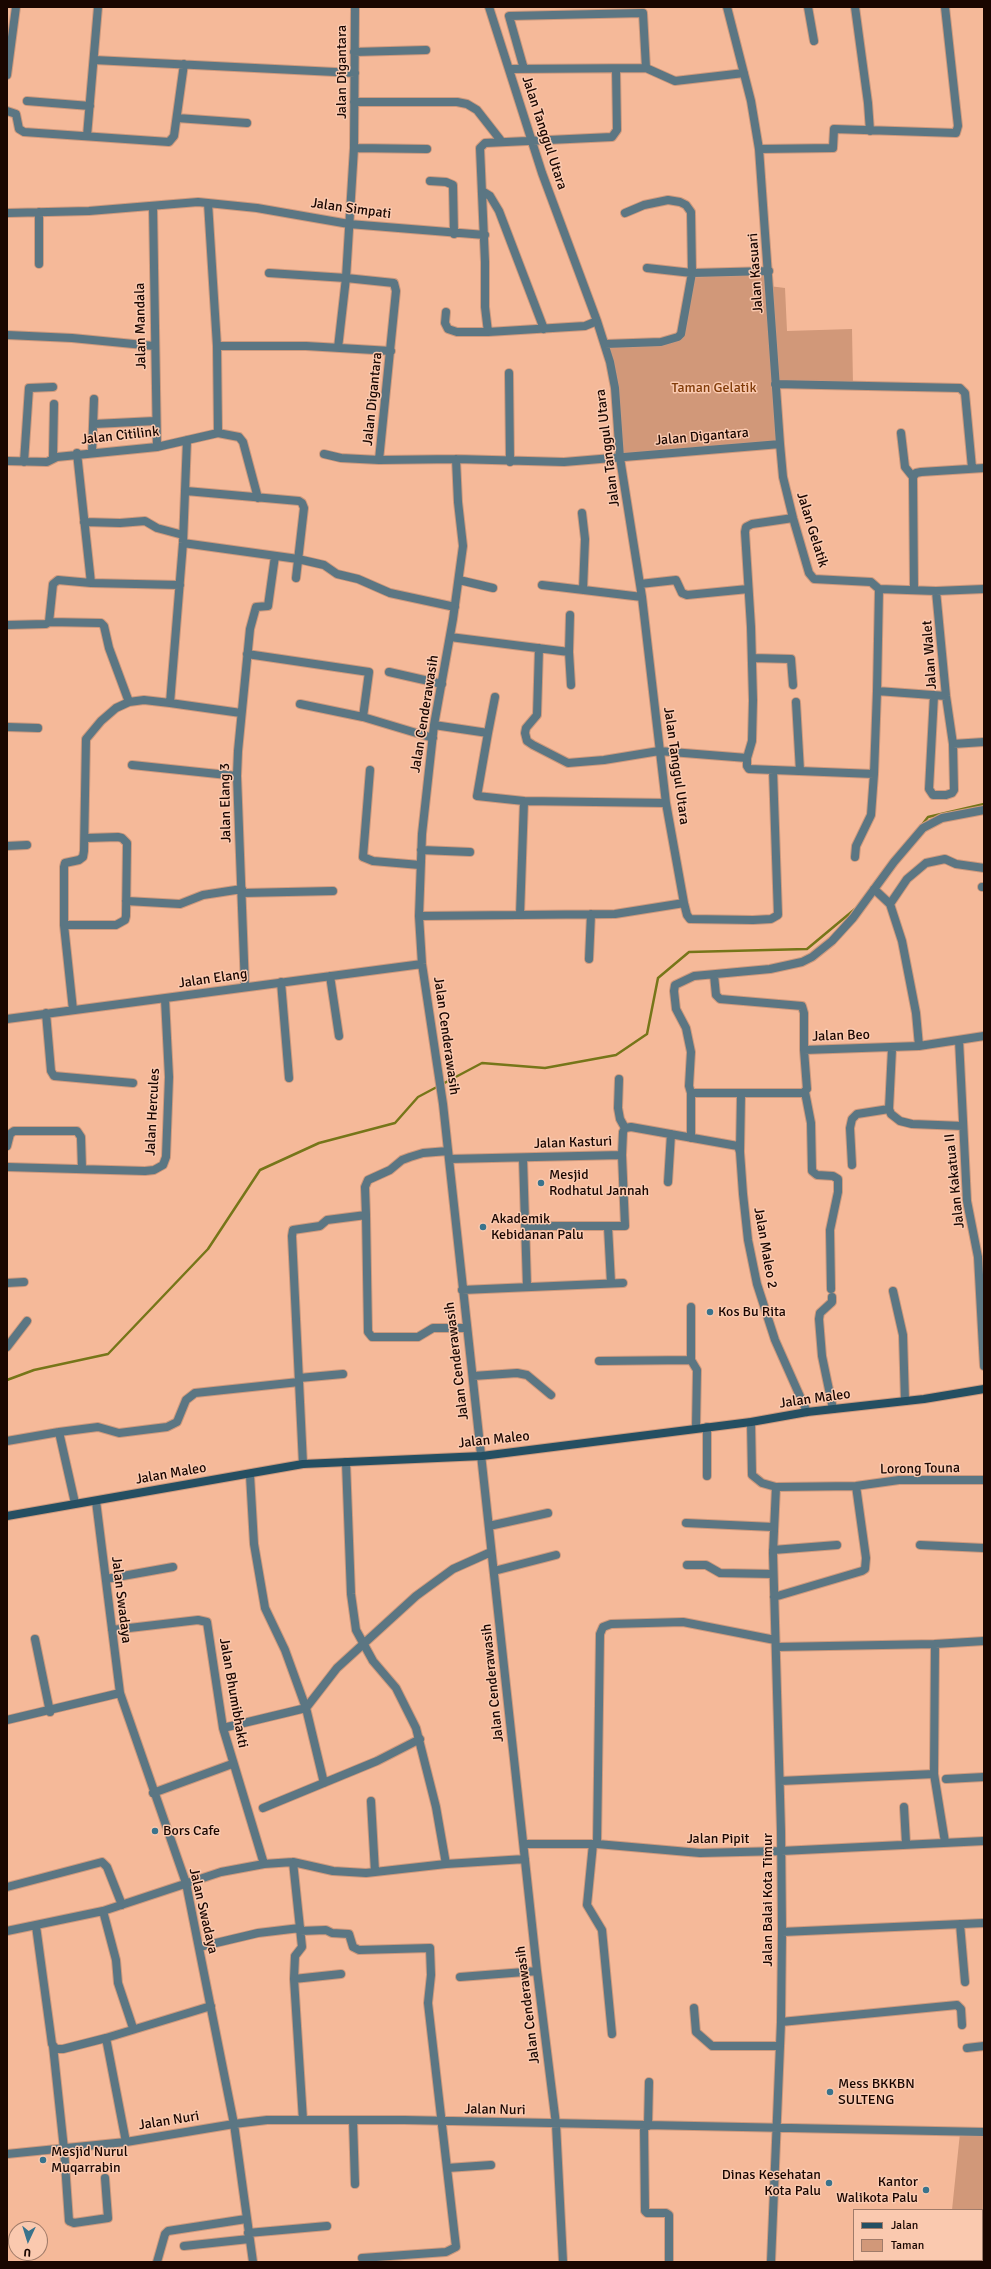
<!DOCTYPE html>
<style>
body{margin:0}
#map{position:relative;width:991px;height:2269px;overflow:hidden;background:#f5b999;font-family:Signika,sans-serif}
canvas{display:block}
.frame{position:absolute;inset:0;border:8px solid #190600;pointer-events:none}
.legend{position:absolute;left:853px;top:2209px;width:130px;height:52px;box-sizing:border-box;background:#fac9af;border:1px solid #a07b69;margin:0;padding:5px 7px;list-style:none;font-size:12px;color:#190600}
.legend li{display:flex;align-items:center;gap:8px;height:20px}
.legend b{width:20px;border:1px solid #a07b69}
.north{position:absolute;left:8px;top:2221px;width:40px;height:40px;box-sizing:border-box;background:#fac9af;border:1px solid #a07b69;border-radius:50%;rotate:184deg;font-size:11px;font-weight:700;line-height:16px;text-align:center;color:#190600}
.north::after{content:'';display:block;margin:auto;width:14px;height:18px;background:#39738c;clip-path:polygon(50% 0,100% 100%,50% 72%,0 100%)}
</style>
<div id="map">
<canvas width="991" height="2269"></canvas>
<div class="frame"></div>
<ul class="legend">
<li><b style="height:5px;background:#254f62"></b>Jalan</li>
<li><b style="height:11px;background:#d19879"></b>Taman</li>
</ul>
<div class="north">U</div>
</div>
<script>
const c = document.querySelector('canvas').getContext('2d');
c.lineJoin = 'round';
function fillPath(path, color) { c.fillStyle = color; c.fill(path, 'evenodd'); }
const poly = rows => new Path2D(rows.map(r => 'M' + r).join(''));
function strokePath(path, color, width, dash) { c.strokeStyle = color; c.lineWidth = width; c.lineCap = dash ? 'butt' : 'round'; c.setLineDash(dash || []); c.stroke(path); }
function write(font, color, halo, rows, align = 'center') {
  c.font = font + ' Signika,sans-serif'; c.lineWidth = 3; c.setLineDash([]); c.textBaseline = 'middle'; c.strokeStyle = halo; c.fillStyle = color; for (const [text, x, y, turn = 0] of rows) {
    c.save(); c.translate(x, y); c.rotate((+turn || 0) * Math.PI / 180); c.textAlign = isNaN(turn) ? turn : align; if (halo) c.strokeText(text, 0, 0); c.fillText(text, 0, 0); c.restore();
  }
}
fillPath(poly([
 [768,272,769,286,785,288,787,331,852,329,853,385,776,383,781,446,622,457,607,346,683,336,693,278],
 [960,2133,984,2133,984,2262,957,2262,957,2260,982,2260,982,2210,952,2210]
]), '#d19879');
strokePath(poly([
 [921,826,928,817,984,804],
 [7,1380,34,1370,108,1354,208,1249,260,1170,319,1143,395,1123,418,1097,482,1063,545,1068,616,1055,647,1034,658,978,689,952,807,949,855,909]
]), '#767619', 2.5);
const street = poly([
 [355,7,354,148,346,278,394,283,396,291,379,460],
 [489,7,542,173,597,321,610,362,615,388,620,458,642,597,666,803,684,903,687,915,690,919,753,920,771,919,778,915,773,770],
 [727,7,751,101,759,149,780,444,783,477,793,518,809,573,814,579,871,582,879,589],
 [808,7,814,41],
 [855,7,868,103,870,131],
 [354,52,426,50],
 [94,60,355,73],
 [510,69,646,68,675,81,744,73],
 [524,69,509,16,643,13,646,68],
 [7,75,16,7],
 [27,101,90,106],
 [354,102,457,102,467,104,477,110,502,142],
 [7,111,16,114,19,129,24,132,169,142,174,136,184,64],
 [177,118,247,123],
 [87,136,98,7],
 [354,148,427,149],
 [759,149,833,148,834,129,956,133,958,126,945,7],
 [430,181,446,182,453,185,454,234],
 [482,191,490,196,499,211,544,329],
 [208,203,217,346,218,433],
 [153,206,157,447],
 [39,212,39,264],
 [7,213,89,211,198,202,257,208,349,224,485,235],
 [625,213,644,205,668,200,680,202,686,205,691,212,692,273,647,268],
 [269,273,346,278,338,348],
 [446,312,445,323,448,329,457,332,488,332],
 [597,321,585,326,488,332,485,307,485,262,480,148,485,143,612,137,617,130,616,69],
 [7,335,72,338,154,346],
 [605,344,661,342,678,337,681,334,692,273,769,271],
 [217,346,306,346,391,351],
 [509,373,510,462],
 [775,384,960,388,965,393,972,468],
 [94,424,155,421],
 [901,433,905,467,913,477],
 [187,440,183,543,170,703,241,713],
 [77,453,91,583],
 [92,453,94,399],
 [324,454,341,458,379,460,456,459,564,462,780,444],
 [53,457,54,404],
 [456,459,458,502,463,546,453,619,434,725,422,834,419,916,422,964,443,1104,537,1971,556,2124,563,2262],
 [7,461,47,462,57,457,157,447,218,433,239,437,243,442,258,498],
 [24,462,29,388,53,387],
 [186,491,299,501,302,503,304,508,296,578],
 [582,513,585,539,583,590],
 [793,518,752,524,746,527,745,532,751,627,753,700,752,741,747,758,747,766,749,769,874,774,877,691,946,696],
 [84,522,120,523,145,521,157,528,183,535],
 [183,543,298,559,324,565,337,574,358,579,390,593,455,607],
 [459,580,493,588],
 [640,584,676,580,682,593,687,595,748,589],
 [542,585,642,597],
 [879,589,936,591,946,696,953,744,984,742],
 [914,590,913,477,916,473,921,472,984,468],
 [936,591,984,589],
 [49,622,101,623,104,626,109,648,129,702],
 [7,625,46,624,49,622,53,584,58,580,91,583,180,585],
 [450,637,569,652,571,685],
 [539,648,537,715,526,728,525,733,527,741,533,745,568,763,604,760,659,751,747,758],
 [569,652,570,615],
 [247,654,369,672,363,717,300,704],
 [752,658,791,659,793,685],
 [389,672,442,684],
 [877,691,879,589],
 [934,695,929,789,933,795,946,795,952,793,954,790,953,744],
 [796,702,800,771],
 [363,717,433,738],
 [434,725,488,733,477,796,524,801],
 [7,727,38,728],
 [488,733,495,697],
 [132,765,237,776],
 [370,770,363,857,373,861,420,865],
 [7,846,27,845],
 [421,850,470,852],
 [855,857,856,846,871,815,874,774],
 [982,887,984,887],
 [874,889,890,904,902,941,916,1013,919,1046],
 [242,893,333,891],
 [126,901,180,904,203,895,242,889],
 [890,904,907,879,926,863,945,859,956,864,984,868],
 [520,915,524,801,666,803],
 [419,916,615,914,684,903],
 [64,925,116,925,125,920,126,916,127,843,122,838,118,837,86,838],
 [589,959,591,914],
 [714,975,716,995,720,999,802,1006,804,1013,804,1050],
 [330,976,339,1036],
 [281,982,289,1078],
 [245,987,237,776,238,751,250,629,256,607,268,606,275,556],
 [73,1010,64,925,64,867,65,863,79,860,83,857,84,851,86,739,101,721,116,708,129,702,144,700,170,703],
 [46,1013,51,1071,54,1076,133,1083],
 [7,1019,422,964],
 [959,1040,967,1201,978,1257,984,1366],
 [892,1049,889,1109,891,1114,900,1121,912,1124,963,1126],
 [619,1079,618,1108,620,1119,625,1128],
 [805,1092,811,1123,812,1171,817,1175,833,1176,838,1179,838,1192,830,1230,831,1289],
 [691,1093,689,1086,691,1052,686,1028,676,1009,674,991,675,985,694,976,770,969,802,962,812,957,832,941,853,918,894,862,923,828,942,818,984,810],
 [741,1094,740,1152,743,1194,748,1240,757,1284,775,1340,807,1412],
 [691,1138,691,1093,803,1093,807,1089,804,1050,919,1046,984,1036],
 [7,1146,10,1134,14,1131,77,1131,81,1137,82,1169],
 [523,1158,527,1286],
 [449,1159,622,1155,623,1132,625,1128,631,1127,732,1145,738,1146,740,1152],
 [852,1165,850,1128,852,1119,857,1114,889,1109],
 [7,1167,145,1171,154,1170,163,1165,166,1157,169,1077,165,999],
 [668,1182,671,1134],
 [366,1215,365,1187,368,1180,390,1170,402,1160,410,1157,423,1153,448,1151],
 [526,1226,625,1226,622,1155],
 [608,1227,611,1283],
 [7,1283,24,1282],
 [462,1290,623,1283],
 [893,1291,903,1335,905,1401],
 [832,1297,832,1302,820,1313,819,1319,822,1356,833,1409],
 [691,1307,691,1360,697,1370,696,1428],
 [7,1347,27,1321],
 [599,1361,691,1360],
 [473,1376,517,1373,527,1375,551,1395],
 [299,1378,343,1374],
 [751,1422,752,1475,762,1483,776,1487,856,1486,899,1480,984,1480],
 [707,1427,707,1476],
 [7,1441,59,1432],
 [346,1462,351,1594,356,1630,373,1661,396,1688,416,1728,436,1807,446,1864],
 [303,1464,292,1236,293,1230,320,1226,327,1220,366,1215,368,1332,372,1337,418,1337,433,1328,467,1328],
 [250,1475,254,1544,265,1608,285,1650,306,1708,324,1783],
 [96,1501,120,1693,186,1883,234,2124,253,2262],
 [75,1503,59,1432,98,1427,119,1433,167,1427,177,1422,186,1400,195,1393,299,1382],
 [686,1523,773,1527],
 [489,1526,548,1513],
 [920,1545,984,1548],
 [773,1550,837,1545],
 [687,1565,706,1565,720,1573,773,1574],
 [494,1571,556,1555],
 [106,1579,173,1567],
 [774,1597,862,1571,865,1569,866,1558,856,1486],
 [112,1630,198,1620,207,1622,223,1728,264,1864],
 [35,1639,50,1712],
 [935,1644,984,1641],
 [776,1647,935,1644,934,1774,945,1842],
 [7,1720,120,1693],
 [223,1728,306,1708,337,1668,416,1596,453,1569,491,1552],
 [946,1779,984,1777],
 [780,1781,934,1774],
 [153,1793,232,1764],
 [371,1801,375,1872],
 [904,1807,906,1843],
 [263,1808,377,1761,420,1739],
 [524,1844,597,1844,700,1853,781,1851,984,1841],
 [593,1844,587,1905,602,1930,612,2034],
 [597,1844,600,1634,603,1627,611,1624,683,1622,775,1640],
 [293,1862,302,1947,295,1956,294,1979,303,2120],
 [7,1887,102,1862,107,1867,122,1905],
 [103,1911,116,1960,118,1983,133,2028],
 [960,1924,965,1982],
 [36,1926,52,2044,56,2049,63,2049,106,2038,211,2006],
 [7,1931,103,1911,221,1872,264,1864,293,1862,333,1871,366,1873,446,1864,525,1859],
 [300,1931,326,1930,332,1933,349,1934,353,1947,359,1950,430,1948,431,1975,428,2003,456,2247,446,2252,362,2258],
 [782,1932,984,1923],
 [199,1947,258,1933,300,1928],
 [460,1977,537,1971],
 [294,1979,341,1974],
 [694,2008,696,2032,712,2046,780,2046],
 [781,2022,957,2005,961,2009,962,2025],
 [106,2038,126,2142],
 [53,2046,64,2149,69,2221,74,2223,108,2218,105,2178],
 [967,2048,984,2046],
 [353,2120,355,2184],
 [644,2126,645,2211,647,2213,666,2213,669,2215,669,2262],
 [648,2126,649,2082],
 [7,2154,126,2142,234,2124,267,2120,404,2120,984,2132],
 [447,2168,491,2165],
 [248,2233,327,2226],
 [184,2246,249,2239],
 [157,2262,165,2234,168,2231,246,2219],
 [771,2262,781,2022,782,1932,781,1831,773,1553,776,1487]
]);
const secondary = poly([
 [7,1516,303,1464,482,1456,751,1422,807,1412,924,1399,984,1389]
]);
strokePath(street, '#cd997d', 10);
strokePath(secondary, '#cd997d', 10);
strokePath(street, '#5b7683', 8);
strokePath(secondary, '#254f62', 8);
for (const [x, y, r, color] of [
 [541,1183,4,"#39738c"],
 [483,1227,4,"#39738c"],
 [710,1312,4,"#39738c"],
 [155,1831,4,"#39738c"],
 [830,2092,4,"#39738c"],
 [43,2160,4,"#39738c"],
 [829,2183,4,"#39738c"],
 [926,2190,4,"#39738c"]
]) { const dot = new Path2D(); dot.arc(x, y, r, 0, 2 * Math.PI); c.fillStyle = color; c.fill(dot); strokePath(dot, '#fac9af', 1.5); }
write('14px', '#190600', '#fac9af', [
 ["Jalan Digantara",342,72,-90],
 ["Jalan Tanggul Utara",544,133,72],
 ["Jalan Simpati",351,209,8],
 ["Jalan Kasuari",756,273,-94],
 ["Jalan Mandala",141,326,-91],
 ["Jalan Digantara",373,399,-84],
 ["Jalan Citilink",120,436,-6],
 ["Jalan Digantara",702,437,-5],
 ["Jalan Tanggul Utara",608,448,-97],
 ["Jalan Gelatik",812,530,73],
 ["Jalan Walet",930,655,-94],
 ["Jalan Cenderawasih",425,714,-81],
 ["Jalan Tanggul Utara",676,766,82],
 ["Jalan Elang 3",226,803,-91],
 ["Jalan Elang",213,979,-8],
 ["Jalan Cenderawasih",446,1036,82],
 ["Jalan Beo",841,1036,-2],
 ["Jalan Hercules",153,1112,-87],
 ["Jalan Kasturi",573,1143,-2],
 ["Jalan Kakatua II",955,1181,-96],
 ["Jalan Maleo 2",765,1248,80],
 ["Jalan Cenderawasih",457,1361,-97],
 ["Jalan Maleo",815,1399,-8],
 ["Jalan Maleo",494,1440,-6],
 ["Lorong Touna",920,1469,-1],
 ["Jalan Maleo",171,1474,-10],
 ["Jalan Swadaya",121,1600,83],
 ["Jalan Cenderawasih",493,1683,-96],
 ["Jalan Bhumibhakti",233,1693,80],
 ["Jalan Pipit",718,1839],
 ["Jalan Balai Kota Timur",768,1900,-90],
 ["Jalan Swadaya",203,1911,77],
 ["Jalan Cenderawasih",528,2005,-97],
 ["Jalan Nuri",495,2110,1],
 ["Jalan Nuri",169,2121,-9]
]);
write('14px', '#803b09', '#fac9af', [
 ["Taman Gelatik",714,388]
]);
write('14px', '#190600', '#fac9af', [
 ["Mesjid",549,1175],
 ["Rodhatul Jannah",549,1191],
 ["Akademik",491,1219],
 ["Kebidanan Palu",491,1235],
 ["Kos Bu Rita",718,1312],
 ["Bors Cafe",163,1831],
 ["Mess BKKBN",838,2084],
 ["SULTENG",838,2100],
 ["Mesjid Nurul",51,2152],
 ["Muqarrabin",51,2168],
 ["Dinas Kesehatan",821,2175,"right"],
 ["Kota Palu",821,2191,"right"],
 ["Kantor",918,2182,"right"],
 ["Walikota Palu",918,2198,"right"]
], 'left');
</script>
